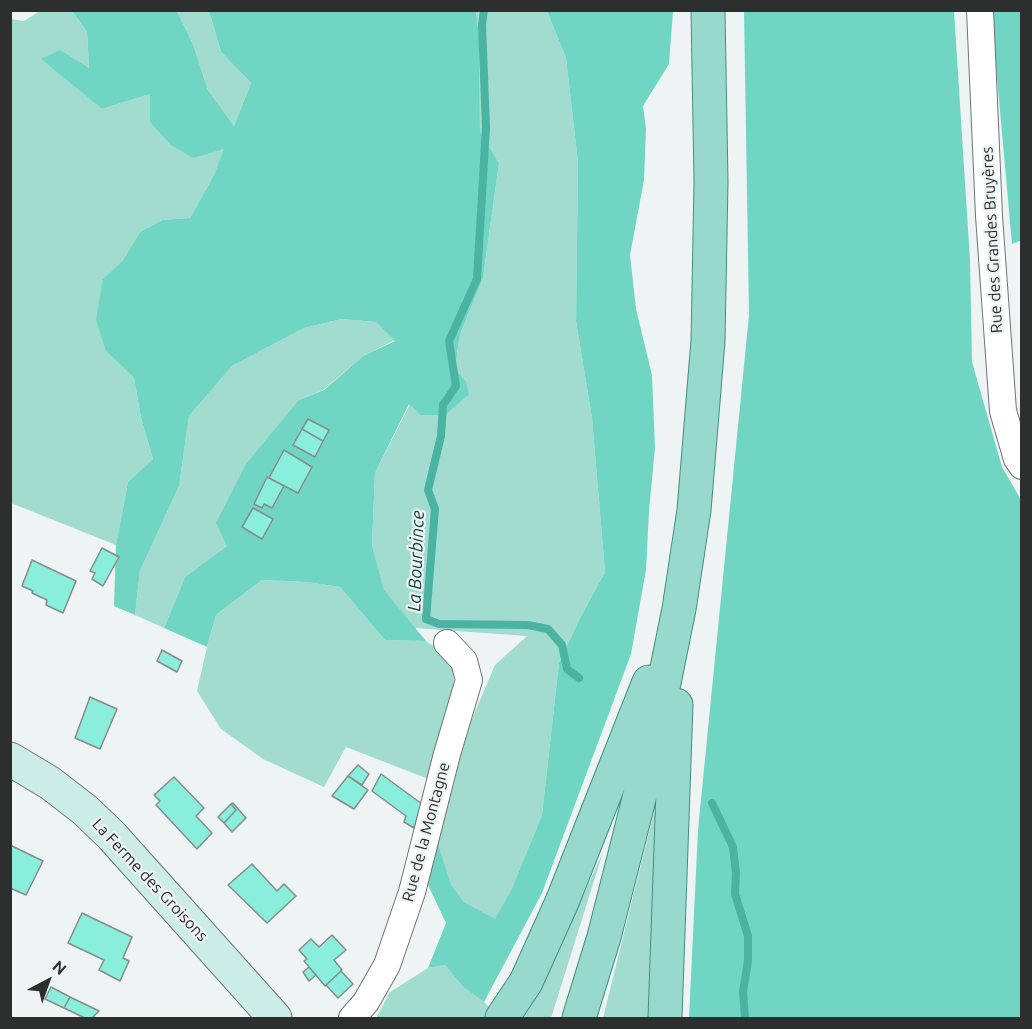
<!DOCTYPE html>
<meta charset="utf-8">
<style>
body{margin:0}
#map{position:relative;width:1032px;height:1029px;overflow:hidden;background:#eef4f3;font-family:Ubuntu,sans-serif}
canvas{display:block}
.frame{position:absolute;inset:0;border:12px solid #2c2f2e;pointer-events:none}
.north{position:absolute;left:18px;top:951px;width:60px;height:60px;-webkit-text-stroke:4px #eef4f3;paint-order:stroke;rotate:41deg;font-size:16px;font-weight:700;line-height:24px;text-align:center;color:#2c2f2e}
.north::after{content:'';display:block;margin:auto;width:21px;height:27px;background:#2c2f2e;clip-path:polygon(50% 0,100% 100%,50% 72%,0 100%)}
</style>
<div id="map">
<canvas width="1032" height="1029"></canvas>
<div class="frame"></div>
<div class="north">N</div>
</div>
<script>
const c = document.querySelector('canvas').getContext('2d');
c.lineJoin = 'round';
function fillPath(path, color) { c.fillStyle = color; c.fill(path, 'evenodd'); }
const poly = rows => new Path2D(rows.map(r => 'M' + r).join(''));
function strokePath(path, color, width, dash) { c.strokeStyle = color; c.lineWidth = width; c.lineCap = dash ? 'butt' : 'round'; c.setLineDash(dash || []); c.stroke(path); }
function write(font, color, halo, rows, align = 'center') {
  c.font = font + ' Ubuntu,sans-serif'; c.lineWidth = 4.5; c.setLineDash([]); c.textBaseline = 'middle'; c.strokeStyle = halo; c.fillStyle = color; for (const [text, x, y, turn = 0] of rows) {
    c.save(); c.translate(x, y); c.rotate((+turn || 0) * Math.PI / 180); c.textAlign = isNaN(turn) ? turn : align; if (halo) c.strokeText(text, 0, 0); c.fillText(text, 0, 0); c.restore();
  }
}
fillPath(poly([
 [40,11,72,11,87,32,89,69,42,59,102,109,150,94,225,148,214,175,190,218,162,220,140,232,123,260,103,279,106,351,134,378,141,418,153,459,128,482,116,545,11,503,10,19,24,21],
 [177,11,209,11,221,52,251,83,234,126,208,90,193,44],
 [476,11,547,11,566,58,578,162,576,321,592,418,605,572,579,620,559,663,542,815,512,888,495,920,464,902,450,885,438,844,468,728,495,665,527,636,415,628,384,591,372,545,375,473,410,404,466,381,455,369,460,334,483,278,499,163,480,131,479,36],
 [342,319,376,322,395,340,363,356,323,390,299,400,227,546,185,577,164,628,135,615,140,571,179,486,189,416,232,366,304,328],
 [262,580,307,582,340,587,385,640,426,641,453,659,454,693,431,780,346,747,324,787,263,759,221,729,197,691,207,647,216,615],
 [658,796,654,1018,603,1018],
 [603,852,551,1018,522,1018,556,955],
 [445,965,463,987,484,1002,495,1013,490,1018,376,1018,390,992,428,968]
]), '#a1dccf');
fillPath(poly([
 [72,11,177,11,193,44,208,90,234,126,251,83,221,52,209,11,476,11,479,36,480,131,499,163,483,278,460,334,455,369,466,381,469,394,445,415,421,415,409,404,375,473,372,545,384,590,426,641,385,640,340,587,307,582,262,580,216,615,207,647,164,628,185,577,227,546,216,523,246,464,299,400,324,390,363,356,395,341,376,322,342,319,304,328,232,366,189,416,179,486,140,571,135,615,114,606,116,545,128,482,153,459,141,418,134,378,106,351,96,320,103,279,123,260,140,232,162,220,190,218,214,175,224,149,193,158,171,145,150,122,150,94,102,109,41,59,60,50,89,68,87,32],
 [547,11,673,11,669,64,643,106,646,129,644,180,630,255,636,309,652,375,655,448,649,511,646,570,631,654,542,893,484,1002,463,987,445,965,428,968,446,923,427,883,438,844,451,885,464,902,495,919,512,888,542,815,559,663,579,620,605,572,592,418,576,321,578,162,566,58],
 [744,11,954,11,970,260,972,362,1002,467,1021,500,1021,1018,689,1018,698,830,749,315],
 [991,11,1021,11,1022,240,1012,244]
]), '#70d6c3');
strokePath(poly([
 [484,10,482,25,486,127,477,279,449,341,456,386,443,405,441,436,428,490,435,509,426,619,439,624,528,625,548,629,562,645,567,669,579,678],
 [712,803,733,847,736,874,735,894,748,936,748,961,743,992,745,1018]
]), '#4bb3a1', 8);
const building = poly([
 [308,419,329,430,323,441,302,429,308,419],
 [302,429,323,441,315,457,293,445,302,429],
 [284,450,312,467,298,493,269,478,284,450],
 [267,477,284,486,272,508,264,504,262,508,254,504,267,477],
 [253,508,273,519,262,539,242,527,253,508],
 [102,548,119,557,103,586,92,579,95,573,90,571,102,548],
 [32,560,76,581,63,613,46,605,47,600,32,593,33,591,22,586,32,560],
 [162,650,182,661,177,672,157,661,162,650],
 [90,697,117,709,100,749,75,738,90,697],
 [358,765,369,774,362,785,348,776,358,765],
 [381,774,422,804,414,828,404,822,406,816,372,791,381,774],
 [348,776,368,790,354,809,332,796,348,776],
 [174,777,204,808,196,816,212,833,197,849,156,805,160,801,154,795,174,777],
 [233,803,246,818,232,832,224,823,236,810,231,804,233,803],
 [231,804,236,810,224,823,218,817,231,804],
 [10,845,43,861,26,895,10,888,10,845],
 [252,864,277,891,284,884,296,896,267,923,228,885,252,864],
 [82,913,132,937,123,958,129,961,120,981,99,970,104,960,68,943,82,913],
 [332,935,346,950,334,960,342,970,325,986,304,961,307,959,299,950,311,939,319,947,332,935],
 [309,967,316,975,309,981,303,972,309,967],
 [341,971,353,984,338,998,326,985,341,971],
 [51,987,70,997,64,1008,45,999,51,987],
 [70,997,99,1011,92,1018,85,1018,64,1008,70,997]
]);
fillPath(building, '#89eedb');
strokePath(building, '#868c8b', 1.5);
const street = poly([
 [980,10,989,216,1003,411,1017,459,1022,466],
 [352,1018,366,1002,387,965,412,892,447,754,469,680,464,661,447,643]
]);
const secondary = poly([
 [10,759,50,783,85,810,112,836,275,1018]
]);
const primary = poly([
 [502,1018,526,982,562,902,649,682],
 [579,1018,604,937,646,771,679,609,694,510,708,341,711,182,708,10],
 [665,1018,676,705]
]);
strokePath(street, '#6e7473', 28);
strokePath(secondary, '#6e7473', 35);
strokePath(primary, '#468d81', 35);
strokePath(street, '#fff', 26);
strokePath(secondary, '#ccece7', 33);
strokePath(primary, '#98d9ce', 33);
write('16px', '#2c2f2e', '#eef4f3', [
 ["Rue des Grandes Bruyères",992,240,-93],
 ["Rue de la Montagne",426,832,-75],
 ["La Ferme des Groisons",150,880,47]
]);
write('italic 18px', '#14433b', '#eef4f3', [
 ["La Bourbince",416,561,-88]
]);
</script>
